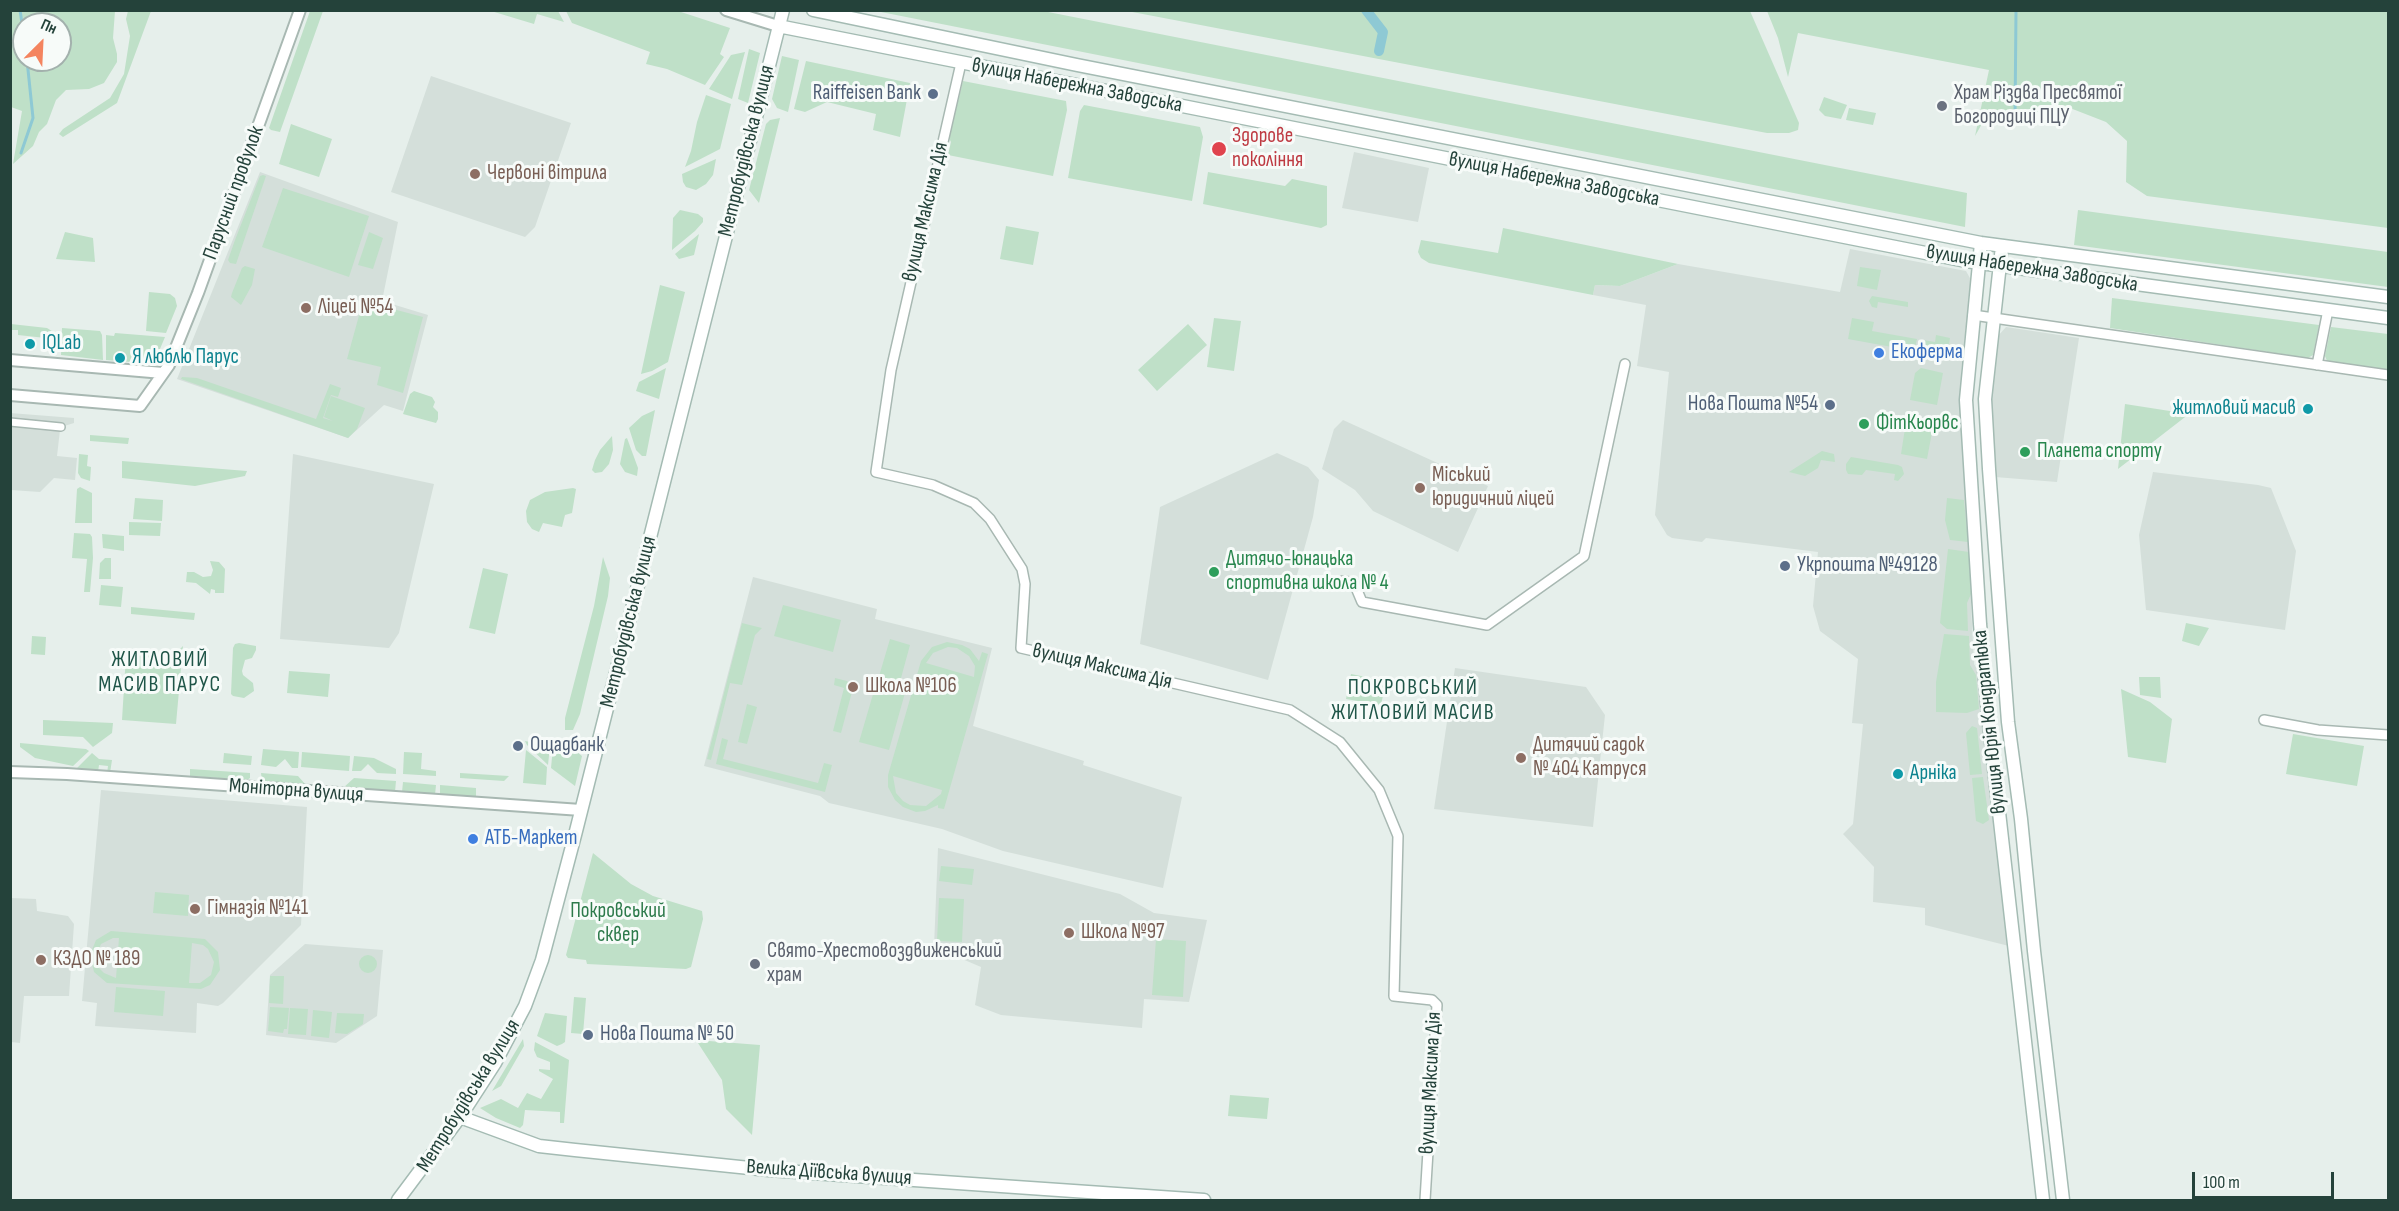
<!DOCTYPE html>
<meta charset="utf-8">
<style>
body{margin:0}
#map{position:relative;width:2399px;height:1211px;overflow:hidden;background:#e6efeb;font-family:"Sofia Sans Condensed",sans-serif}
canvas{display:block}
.frame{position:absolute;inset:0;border:12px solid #24423a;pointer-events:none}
.north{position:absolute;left:12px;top:12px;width:60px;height:60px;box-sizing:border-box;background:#f7fbf9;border:2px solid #a3b1ad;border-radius:50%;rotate:24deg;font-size:16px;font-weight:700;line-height:24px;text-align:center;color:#24423a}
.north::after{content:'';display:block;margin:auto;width:21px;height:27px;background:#f4845f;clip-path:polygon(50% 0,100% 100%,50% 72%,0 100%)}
.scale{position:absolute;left:2192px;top:1172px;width:142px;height:27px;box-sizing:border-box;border:3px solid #24423a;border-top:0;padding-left:8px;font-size:18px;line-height:21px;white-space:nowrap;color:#24423a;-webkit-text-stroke:4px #f7fbf9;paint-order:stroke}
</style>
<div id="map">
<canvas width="2399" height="1211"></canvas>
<div class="frame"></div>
<div class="north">Пн</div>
<div class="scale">100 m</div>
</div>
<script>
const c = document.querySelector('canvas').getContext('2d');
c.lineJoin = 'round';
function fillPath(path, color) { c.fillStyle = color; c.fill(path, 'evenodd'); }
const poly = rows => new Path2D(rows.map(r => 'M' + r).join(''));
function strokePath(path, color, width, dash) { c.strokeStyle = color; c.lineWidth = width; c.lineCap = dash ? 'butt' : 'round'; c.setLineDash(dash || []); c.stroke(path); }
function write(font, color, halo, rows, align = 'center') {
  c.font = font + ' "Sofia Sans Condensed",sans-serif'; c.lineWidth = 6; c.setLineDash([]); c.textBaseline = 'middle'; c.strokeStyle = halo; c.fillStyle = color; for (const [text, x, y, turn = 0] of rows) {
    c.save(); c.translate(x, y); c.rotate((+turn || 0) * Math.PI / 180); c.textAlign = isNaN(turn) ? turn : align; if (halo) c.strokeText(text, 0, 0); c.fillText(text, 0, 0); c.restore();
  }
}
fillPath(poly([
 [431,76,571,123,535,227,525,237,391,192],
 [1354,152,1429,168,1418,222,1342,208],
 [260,172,398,222,382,301,428,315,403,411,384,405,348,438,177,379],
 [1850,249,1966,271,1971,280,1961,373,1961,400,1975,598,1971,604,1974,664,1980,674,2009,946,1925,925,1925,908,1873,902,1874,867,1843,834,1853,824,1863,724,1852,723,1858,659,1820,631,1813,606,1818,552,1706,538,1702,542,1672,538,1667,535,1655,515,1669,372,1637,366,1646,305,1593,295,1595,285,1620,286,1678,264,1840,292],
 [2006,327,2079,338,2057,482,1995,477,1991,400,1997,337],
 [10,413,74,418,74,423,61,427,60,430,57,456,77,458,75,480,54,478,40,492,11,490],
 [1343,420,1488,486,1458,552,1373,511,1355,490,1322,469,1334,429],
 [1277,453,1308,467,1319,480,1313,517,1268,680,1140,644,1160,507],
 [293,454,434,484,399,633,389,648,280,639],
 [2153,472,2258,485,2271,488,2296,551,2285,630,2146,610,2139,535],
 [753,577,877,609,875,619,992,648,973,726,1084,761,1083,765,1182,797,1163,888,1003,851,942,829,829,803,820,796,704,766],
 [1455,668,1586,687,1605,715,1593,827,1434,809],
 [101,790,307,807,301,925,223,1003,218,1006,197,1003,196,1033,95,1026,97,1003,82,1001],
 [938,848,1120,894,1154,913,1207,920,1189,1002,1144,999,1142,1028,1001,1015,975,1005,981,967,934,947],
 [11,898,36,899,37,911,68,916,74,924,69,996,24,996,20,1043,11,1042],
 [305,944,383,950,377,1016,336,1043,266,1035,270,975]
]), '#d4dfda');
fillPath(poly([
 [10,11,115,11,113,38,117,54,117,62,104,83,89,89,66,90,56,100,47,124,39,132,33,146,13,164,22,111,11,107],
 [24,24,60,24,60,60,24,60],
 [128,11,151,11,117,103,63,137,59,134,63,129,110,98,124,74,130,36,126,19],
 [310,11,323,11,280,132,271,130,269,128],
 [491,11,558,11,564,22,537,14,534,24],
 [566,11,678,11,730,28,720,54,724,57,705,85,667,69,646,64,650,52,572,23],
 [876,11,1043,11,1967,193,1965,227],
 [1127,11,1750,11,1799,123,1798,130,1789,133,1767,133],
 [1767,11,2388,11,2388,228,2147,196,2126,182,2127,141,2106,122,2070,108,2022,120,2007,118,1983,122,1975,136,1989,70,1798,33,1788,77,1778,38],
 [749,49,760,53,748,103,738,99],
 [745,52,732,99,709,89,731,55],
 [782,56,799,60,788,112,777,108,772,99],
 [806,61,910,83,900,137,873,130,876,114,827,102,805,112,794,109],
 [963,81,1066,101,1067,110,1053,176,948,155,951,142,949,138],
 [706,95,731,104,720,149,685,167,691,151,697,122],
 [1824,97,1847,105,1841,119,1825,116,1819,110],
 [1084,105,1200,127,1203,137,1192,201,1068,178,1080,111],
 [1849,108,1876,113,1873,125,1846,120],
 [780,118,759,203,749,190,766,124,770,120],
 [291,124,332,139,319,177,279,164],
 [716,159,713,175,706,184,696,190,686,187,683,182,682,174],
 [1208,172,1285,186,1292,179,1327,186,1327,225,1321,228,1203,204],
 [263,175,266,176,236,264,230,263,228,260,235,240,260,176],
 [283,188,369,216,349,277,262,247],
 [680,210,698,214,703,218,703,222,695,231,672,250,673,218],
 [2078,210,2388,252,2388,287,2074,245],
 [1006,226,1039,232,1033,265,1000,259],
 [1503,228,1678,264,1620,286,1595,285,1593,295,1429,263,1421,258,1418,252,1421,240,1498,253],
 [65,232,93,238,95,262,56,259],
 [369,232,383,238,373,269,358,265],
 [699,234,694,255,679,259,675,254],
 [245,266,255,269,252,285,241,305,231,297,232,293,242,268],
 [1860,267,1881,270,1877,290,1857,286],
 [660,285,685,292,668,362,652,371,641,374],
 [149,292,170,294,175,298,177,306,166,333,146,331],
 [1872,296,1908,302,1908,307,1878,302,1877,308,1872,307,1869,301],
 [2112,298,2319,325,2313,355,2308,358,2110,328],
 [363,301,423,317,403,393,377,385,381,367,347,359],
 [1214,318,1241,321,1234,371,1207,367],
 [1852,318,1874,322,1872,331,1917,339,1914,351,1848,339],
 [11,324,47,328,55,333,55,339,18,335,18,330,11,330],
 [1188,324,1207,345,1157,391,1138,370],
 [2331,327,2388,334,2388,370,2327,361,2325,356],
 [62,328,100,331,102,335,103,360,61,355],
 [115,333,165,337,157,356,153,360,143,363,106,360,106,335,114,336],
 [1936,335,1950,338,1947,357,1921,352,1923,340,1935,342],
 [666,368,659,399,636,391,639,382],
 [1921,368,1943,373,1937,405,1910,400,1915,373],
 [182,377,197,378,316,419,330,384,341,388,338,397,331,395,323,418,333,421,324,417,331,396,365,408,357,429,348,438,181,379],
 [414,391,432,397,435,402,433,407,438,412,438,419,436,423,403,414,410,394],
 [2125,404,2189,414,2118,469],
 [655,410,646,456,642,456,636,450,629,428,642,416],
 [1906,422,1933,427,1927,459,1901,454],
 [90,435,129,438,128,444,90,441],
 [612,436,613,450,609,464,602,472,595,473,592,470,595,460,600,450],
 [627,438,638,468,637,476,625,472,620,464,625,439],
 [1822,451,1834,454,1835,462,1821,460,1818,468,1805,476,1789,472],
 [79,454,88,455,87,466,91,467,90,481,81,478,78,473],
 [1851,457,1898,465,1902,467,1904,474,1898,481,1894,480,1895,474,1866,470,1862,475,1848,474,1846,470,1846,464],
 [122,461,247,471,245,476,195,486,122,478],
 [80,487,92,493,92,523,75,523,77,489],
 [573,488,576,489,572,513,565,515,562,527,543,523,539,532,532,529,527,522,526,511,530,500,545,492],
 [135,498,163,500,162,521,133,519],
 [1947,498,1964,500,1968,542,1950,540,1945,520],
 [129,522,161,523,160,536,129,535],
 [74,533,90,534,92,537,93,558,90,592,84,592,87,559,72,558],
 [102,534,124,536,124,551,103,548],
 [1948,549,1969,552,1971,594,1967,603,1968,631,1947,629,1940,623],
 [603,557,610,578,608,596,580,714,573,730,565,730,565,718,594,606],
 [105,558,111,558,111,579,99,579,100,563],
 [210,561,219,562,225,569,224,593,215,593,215,590,211,589,210,594,196,583,186,582,187,572,194,572,203,577,211,576,213,570],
 [483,568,508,574,495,634,469,628],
 [101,585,123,587,121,607,99,605],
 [783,605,841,620,833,652,774,636],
 [131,607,195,613,194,620,131,614],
 [742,623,762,628,755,635,742,685,730,683,711,760,707,759],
 [2186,623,2209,628,2199,646,2182,641],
 [1944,634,1969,636,1970,665,1976,675,1979,709,1967,713,1936,712,1936,682],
 [32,636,46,637,45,655,31,654],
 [890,639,910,645,898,689,877,683],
 [947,642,962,645,970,649,979,661,982,652,988,654,944,809,938,808,938,805,925,811,916,812,903,807,895,800,888,787,888,775,921,661,932,647],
 [948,647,957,648,969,656,975,666,974,677,926,663,933,653],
 [893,776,942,790,941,794,926,806,910,805,903,801,896,793],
 [239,643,256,646,256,650,252,658,245,660,242,671,243,675,253,683,254,691,244,698,233,696,231,694,233,648,235,644],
 [183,646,176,724,122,720,126,655,173,656],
 [289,671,330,674,328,697,287,693],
 [1351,674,1386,681,1381,705,1346,699],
 [2139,677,2160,677,2161,698,2140,695],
 [835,678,847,681,853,688,841,733,833,731,844,688,834,685],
 [876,684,905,693,889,750,859,742],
 [2121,689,2150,702,2172,719,2166,763,2128,757],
 [747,704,757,707,747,744,738,742],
 [43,720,113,723,112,733,93,747,83,737,43,735],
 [1972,726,1977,728,1982,774,1970,775,1966,733],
 [2293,734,2364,746,2357,786,2286,774],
 [722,738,728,740,723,759,818,783,824,763,832,765,825,792,716,764],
 [525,741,550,746,548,765,527,745],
 [20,743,86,749,89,751,73,766,35,758,20,747],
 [553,747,577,752,582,756,575,786,551,768],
 [263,749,299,752,298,768,292,768,285,759,276,767,261,765],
 [526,750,547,767,546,785,523,783],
 [302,752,350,756,349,771,301,767],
 [404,752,422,753,421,769,436,771,436,776,403,774],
 [92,753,99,759,112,760,110,773,107,774,108,766,99,765,98,772,77,768],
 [224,753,252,756,251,765,223,763],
 [354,756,374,758,396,769,396,774,377,773,368,764,361,771,352,771],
 [190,769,250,773,250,778,247,780,190,776],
 [261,773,298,776,306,785,262,781],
 [460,773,509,776,504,781,460,778],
 [1983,777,1989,820,1983,824,1976,821,1972,778],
 [354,778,396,781,395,792,343,788],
 [403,782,436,785,435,795,402,792],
 [440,785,476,788,476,798,440,795],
 [593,853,631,884,653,896,702,911,703,919,691,967,686,969,587,964,586,960,568,958,566,955],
 [941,866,974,869,972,885,939,881],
 [155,892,189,895,188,916,153,913],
 [939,898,964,899,962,942,937,941],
 [111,931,205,939,218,952,220,970,210,985,201,989,107,983,94,972,90,955,96,940],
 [113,938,119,938,116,978,104,973,99,968,96,956,101,944],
 [192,943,203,945,208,949,214,962,211,975,200,983,189,983],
 [1156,939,1186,941,1183,997,1152,995],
 '359 964a9 9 0 1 1 18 0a9 9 0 1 1-18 0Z',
 [270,976,284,976,283,1004,269,1003],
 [116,987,165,991,163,1016,114,1012],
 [574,997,586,998,583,1034,571,1033],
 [270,1007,289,1008,287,1029,284,1029,283,1033,268,1031],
 [290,1008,308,1009,306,1035,288,1034],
 [313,1010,332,1012,329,1038,311,1036],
 [337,1013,364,1014,363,1024,347,1034,335,1033],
 [545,1013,567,1016,565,1042,562,1044,557,1046,537,1036],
 [523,1039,524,1046,501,1086,492,1091],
 [696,1040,760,1045,752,1135,726,1109,722,1080],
 [535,1042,569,1060,564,1123,560,1123,560,1112,525,1110,523,1125,520,1128,496,1118,480,1108,501,1099,518,1108,527,1093,541,1099,553,1079,539,1071,539,1069,550,1070,550,1062,537,1057,534,1050],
 [1230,1095,1269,1098,1267,1119,1228,1116]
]), '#bfe0c8');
strokePath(poly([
 [20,10,24,37],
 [2015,118,2016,10],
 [21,153,33,118,27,60]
]), '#8ec9d4', 3);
strokePath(poly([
 [1366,10,1383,32,1379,51]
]), '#8ec9d4', 10);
const pedestrian = poly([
 [10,422,61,427]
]);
const minor = poly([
 [961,63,891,370,876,472,933,485,974,503,990,519,1022,569,1025,584,1021,648,1290,710,1340,742,1379,790,1398,836,1394,996,1432,1000,1437,1005,1425,1200],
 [1973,315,2388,375],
 [2317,365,2328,310],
 [1343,581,1354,583,1362,602,1487,625,1584,556,1625,364],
 [2264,720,2318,730,2388,735]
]);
const tertiary = poly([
 [726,10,778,26],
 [10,360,163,373],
 [10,395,140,406,169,365,198,293,300,10],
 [10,772,67,774,581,810]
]);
const secondary = poly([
 [813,10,1077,65,1981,243,2388,297],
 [778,26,1966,261,2388,318],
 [1981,243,1966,400,1980,624,1989,724,2043,1200],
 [2002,246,1985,399,1989,469,2008,722,2021,819,2034,951,2063,1200],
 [460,1117,539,1146,575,1150,769,1170,1204,1200],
 [398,1200,460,1117,495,1063,525,1006,542,960,575,835,783,10]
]);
strokePath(pedestrian, '#a8b8b2', 10);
strokePath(minor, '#a8b8b2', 12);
strokePath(tertiary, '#a8b8b2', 14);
strokePath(secondary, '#a4bbb3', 15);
strokePath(pedestrian, '#fff', 7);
strokePath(minor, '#fff', 9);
strokePath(tertiary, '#fff', 10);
strokePath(secondary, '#fff', 12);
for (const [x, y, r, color] of [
 [933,94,6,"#5c6f8a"],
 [1942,106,6,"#6b7280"],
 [1219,149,8,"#e0444e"],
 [475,174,6,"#8d6e63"],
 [306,308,6,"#8d6e63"],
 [30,344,6,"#0f9aa8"],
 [1879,353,6,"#3f7fe0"],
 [120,358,6,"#0f9aa8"],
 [1830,405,6,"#5c6f8a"],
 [2308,409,6,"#0f9aa8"],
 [1864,424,6,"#2e9e5b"],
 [2025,452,6,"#2e9e5b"],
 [1420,488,6,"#8d6e63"],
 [1785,566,6,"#5c6f8a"],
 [1214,572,6,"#2e9e5b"],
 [853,687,6,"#8d6e63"],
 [518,746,6,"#5c6f8a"],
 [1521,758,6,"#8d6e63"],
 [1898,774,6,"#0f9aa8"],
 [473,839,6,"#3f7fe0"],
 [195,909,6,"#8d6e63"],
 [1069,933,6,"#8d6e63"],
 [41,960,6,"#8d6e63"],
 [755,964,6,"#6b7280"],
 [588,1035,6,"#5c6f8a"]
]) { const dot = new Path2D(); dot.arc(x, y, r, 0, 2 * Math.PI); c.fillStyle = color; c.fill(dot); strokePath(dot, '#f7fbf9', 2); }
write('21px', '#24423a', '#f7fbf9', [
 ["вулиця Набережна Заводська",1077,86,11],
 ["Метробудівська вулиця",747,151,-76],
 ["вулиця Набережна Заводська",1554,180,11],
 ["Парусний провулок",234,193,-70],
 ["вулиця Максима Дія",926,212,-77],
 ["вулиця Набережна Заводська",2032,269,9],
 ["Метробудівська вулиця",629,622,-76],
 ["вулиця Максима Дія",1102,667,13],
 ["вулиця Юрія Кондратюка",1990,722,-96],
 ["Моніторна вулиця",296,791,4],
 ["вулиця Максима Дія",1431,1083,-87],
 ["Метробудівська вулиця",469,1096,-58],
 ["Велика Діївська вулиця",829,1173,4]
]);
write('21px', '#4e5e75', '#f7fbf9', [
 ["Raiffeisen Bank",921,94,"right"],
 ["Нова Пошта №54",1818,405,"right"],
 ["Укрпошта №49128",1797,566],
 ["Ощадбанк",530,746],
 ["Нова Пошта № 50",600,1035]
], 'left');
write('21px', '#5b616d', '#f7fbf9', [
 ["Храм Різдва Пресвятої",1954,94],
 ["Богородиці ПЦУ",1954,118],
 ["Свято-Хрестовоздвиженський",767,952],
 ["храм",767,976]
], 'left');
write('21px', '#be3a42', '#f7fbf9', [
 ["Здорове",1232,137],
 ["покоління",1232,161]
], 'left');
write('21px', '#785e54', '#f7fbf9', [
 ["Червоні вітрила",487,174],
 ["Ліцей №54",318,308],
 ["Міський",1432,476],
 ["юридичний ліцей",1432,500],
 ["Школа №106",865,687],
 ["Дитячий садок",1533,746],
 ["№ 404 Катруся",1533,770],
 ["Гімназія №141",207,909],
 ["Школа №97",1081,933],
 ["КЗДО № 189",53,960]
], 'left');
write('21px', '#0d838f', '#f7fbf9', [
 ["IQLab",42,344],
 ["Я люблю Парус",132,358],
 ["житловий масив",2296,409,"right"],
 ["Арніка",1910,774]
], 'left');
write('21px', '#366cbe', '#f7fbf9', [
 ["Екоферма",1891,353],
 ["АТБ-Маркет",485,839]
], 'left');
write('21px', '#27864d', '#f7fbf9', [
 ["ФiтКьорвс",1876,424],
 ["Планета спорту",2037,452],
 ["Дитячо-юнацька",1226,560],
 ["спортивна школа № 4",1226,584]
], 'left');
write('21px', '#2d7a4b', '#f7fbf9', [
 ["Покровський",618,912],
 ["сквер",618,936]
]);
c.letterSpacing = '1.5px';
write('22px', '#1f5548', '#f7fbf9', [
 ["ЖИТЛОВИЙ",160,660],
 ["МАСИВ ПАРУС",160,685],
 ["ПОКРОВСЬКИЙ",1413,688],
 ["ЖИТЛОВИЙ МАСИВ",1413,713]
]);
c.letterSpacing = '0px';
</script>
